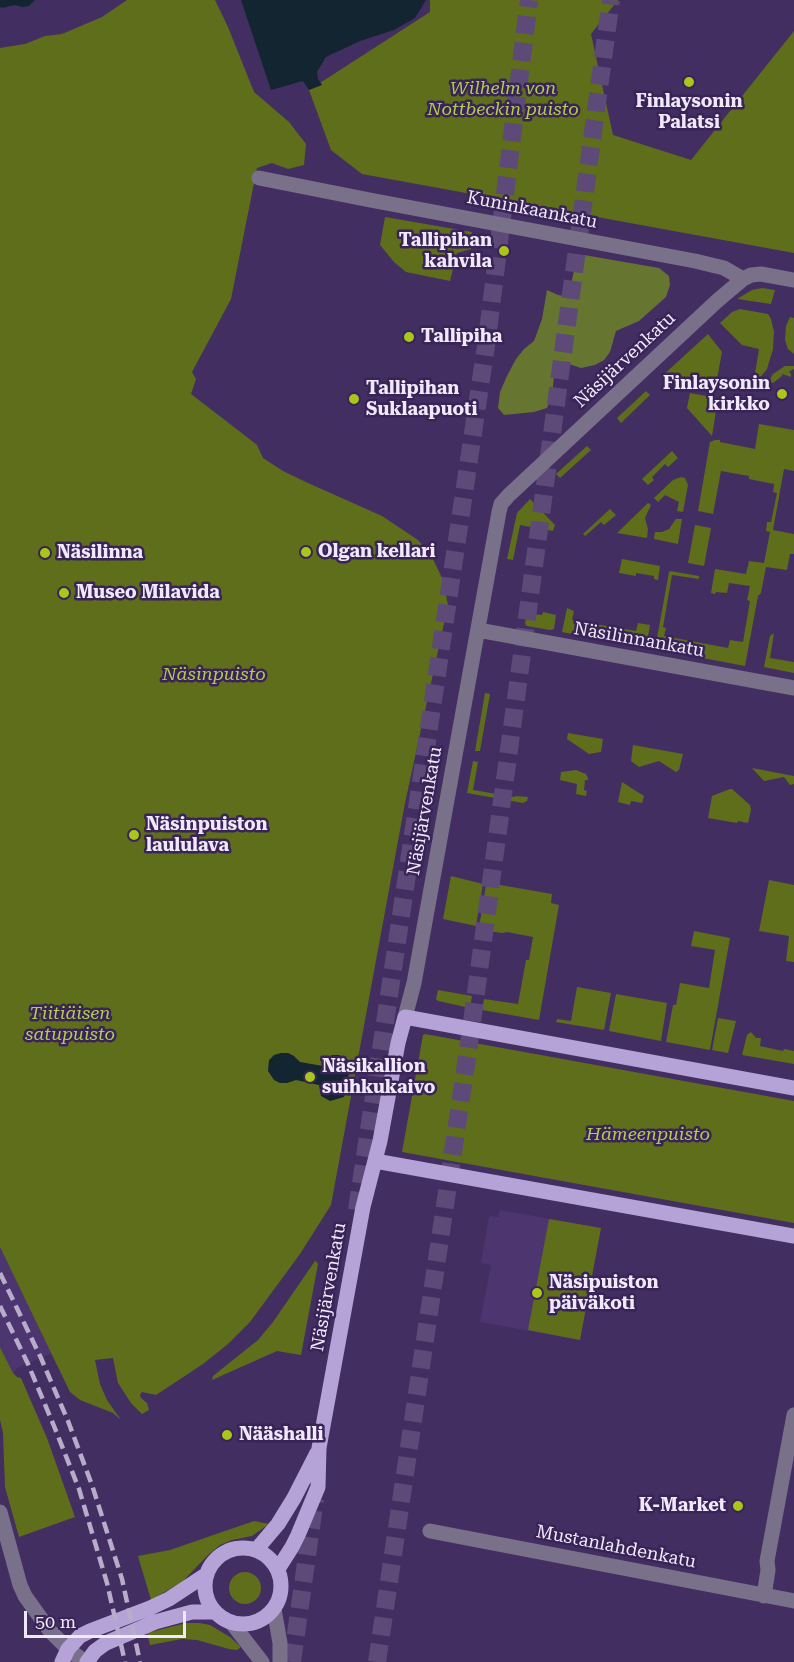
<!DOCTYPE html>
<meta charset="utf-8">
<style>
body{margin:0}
#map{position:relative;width:794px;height:1662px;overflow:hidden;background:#432e62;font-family:"Roboto Serif",serif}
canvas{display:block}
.scale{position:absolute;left:24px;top:1611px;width:162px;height:27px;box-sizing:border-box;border:3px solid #f0e9fd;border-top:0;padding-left:8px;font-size:18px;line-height:21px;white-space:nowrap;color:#f0e9fd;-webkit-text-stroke:4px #392357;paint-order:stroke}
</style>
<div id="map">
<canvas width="794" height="1662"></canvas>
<div class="scale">50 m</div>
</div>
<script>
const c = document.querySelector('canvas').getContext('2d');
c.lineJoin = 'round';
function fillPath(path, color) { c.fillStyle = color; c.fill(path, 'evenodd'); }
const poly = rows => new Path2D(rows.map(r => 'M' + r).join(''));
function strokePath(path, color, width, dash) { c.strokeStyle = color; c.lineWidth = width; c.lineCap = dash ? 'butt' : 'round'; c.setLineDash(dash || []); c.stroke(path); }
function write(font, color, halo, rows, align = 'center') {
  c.font = font + ' "Roboto Serif",serif'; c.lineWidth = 5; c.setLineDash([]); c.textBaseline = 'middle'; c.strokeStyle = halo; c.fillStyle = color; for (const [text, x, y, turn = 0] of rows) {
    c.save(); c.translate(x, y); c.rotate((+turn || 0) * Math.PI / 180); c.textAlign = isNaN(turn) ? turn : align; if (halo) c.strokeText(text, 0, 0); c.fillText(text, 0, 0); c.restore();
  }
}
fillPath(poly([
 [500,1210,601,1228,580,1340,480,1322,491,1265,481,1263,489,1216,498,1217],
 [0,1247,52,1353,17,1368,13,1373,0,1347]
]), '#4d3570');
fillPath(poly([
 [127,0,215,0,228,27,254,92,289,122,306,144,304,165,288,169,272,163,257,168,231,299,192,372,196,379,191,394,252,441,257,445,263,458,283,471,308,483,382,516,418,540,432,557,443,580,448,605,405,803,331,1205,300,1254,250,1322,228,1344,203,1364,156,1395,142,1392,140,1395,141,1398,147,1403,149,1410,142,1414,131,1403,118,1383,113,1358,95,1360,100,1384,107,1400,121,1420,113,1413,80,1400,70,1392,0,1247,0,48,25,44,45,36,62,34,102,17],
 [430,0,618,0,591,34,613,135,691,160,794,31,794,253,362,174,331,150,309,90,430,12],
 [385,217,472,232,471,249,457,253,450,281,406,272,394,262,380,245],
 [762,288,775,290,771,304,737,299,752,290],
 [740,309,768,314,771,319,774,332,773,349,767,369,759,379,754,384,738,381,739,379,754,380,759,349,742,345,720,323,732,312],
 [790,317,794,318,794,354,788,349,785,340,786,326],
 [708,334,722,352,716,384,671,376,665,382,661,377],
 [785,366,794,366,794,369,790,371,789,373,791,373,791,377,782,374,782,376,773,383,770,382,771,388,765,387,773,374],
 [646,391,650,395,621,423,617,418],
 [690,393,718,398,712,436,687,408],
 [759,424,794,430,794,471,784,469,773,530,794,534,794,554,790,554,787,570,766,567,761,593,758,596,745,666,655,649,669,572,670,571,699,576,699,579,672,575,663,627,666,628,664,636,728,648,730,640,743,642,750,601,747,600,750,586,729,583,727,593,716,592,715,594,711,593,715,569,746,574,749,561,764,563,770,532,766,531,767,522,771,522,777,493,773,492,774,484,749,479,749,476,721,471,713,514,698,511,710,442,715,440,720,440,720,442,755,449],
 [587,446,591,450,560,478,556,474],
 [672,451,678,458,668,467,665,464,652,477,654,480,648,485,642,479],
 [681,477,685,478,688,485,683,512,677,511,679,502,665,495,658,502,654,498,673,480],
 [530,499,555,525,553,531,520,525,513,560,507,559,517,513],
 [648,503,651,505,645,518,648,529,647,538,617,533],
 [610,509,616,515,604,525,601,522,585,536,583,534],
 [676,519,682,519,678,544,654,539,655,532,662,532,669,529],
 [695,525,711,528,704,566,688,563],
 [622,559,660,566,658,580,654,579,654,576,636,573,636,576,619,573],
 [567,608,574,611,572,620,636,631,638,623,650,625,646,648,562,632],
 [527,612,531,612,532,614,542,615,543,612,556,615,554,629,550,630,527,626,525,624],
 [774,633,770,658,794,662,794,673,764,667,770,636],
 [485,693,490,694,480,751,475,751],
 [568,733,603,739,601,752,589,754,567,739],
 [633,745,683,754,679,770,676,772,659,761,639,767,631,761],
 [473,761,478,762,473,790,515,797,515,796,528,797,527,801,523,803,467,793],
 [752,768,794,776,794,784,790,785,784,777,764,781],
 [576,770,586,774,588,778,588,780,585,780,584,790,587,791,586,796,576,794,577,784,560,780,561,772],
 [622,782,644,796,642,803,631,801,630,805,618,802],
 [730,789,732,789,750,805,751,810,748,823,738,821,737,823,708,818,712,796],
 [451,876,483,884,476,926,443,919],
 [769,880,794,885,794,962,786,961,789,936,759,931],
 [489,883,552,894,551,903,559,905,539,1020,482,1010,484,999,518,1004,526,960,529,960,533,937,507,932,502,933,481,930,479,927,486,885],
 [694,931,730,938,710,1050,666,1042,673,1005,676,1005,680,983,709,988,715,950,691,946],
 [577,987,611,993,604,1030,556,1022,557,1019,571,1021],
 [438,990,472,996,470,1008,438,1001,436,999],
 [616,994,667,1003,661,1041,609,1031],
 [718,1018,736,1021,728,1053,712,1050],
 [751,1032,756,1038,761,1038,760,1046,783,1051,784,1049,794,1051,794,1064,742,1055,747,1035],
 [425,1034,794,1101,794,1223,402,1152,423,1035],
 [549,1219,601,1228,580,1340,528,1330],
 [315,1261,317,1262,318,1264,301,1355,277,1351,212,1380,213,1376,258,1340,273,1322],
 [0,1347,13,1373,17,1377,21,1378,47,1438,75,1517,19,1537,5,1487,3,1433,0,1420],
 [254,1521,269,1524,252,1536,232,1540,220,1545,208,1555,182,1582,151,1600,138,1556,170,1550],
 '229 1588a16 16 0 1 1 32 0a16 16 0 1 1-32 0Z',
 [186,1623,199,1623,210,1625,230,1637,240,1646,240,1648,237,1650,229,1649,197,1640,182,1639,150,1645,147,1633]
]), '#5e6e1a');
fillPath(poly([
 [584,255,659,268,669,276,670,285,666,297,639,321,616,331,610,352,604,360,595,365,581,368,569,364,554,376,552,396,547,408,534,412,504,415,498,408,500,392,507,376,516,359,524,349,534,341,542,319,547,290,558,295,564,296,569,290,572,280,577,256]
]), '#66752f');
fillPath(poly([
 [0,0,35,0,29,6,22,7,15,5,2,8,0,7],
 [241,0,426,0,415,18,394,30,360,41,326,57,317,72,318,79,322,85,309,90,303,81,271,90],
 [281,1053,288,1053,294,1056,300,1062,323,1066,325,1061,332,1055,339,1055,347,1059,351,1064,344,1097,330,1101,321,1096,319,1085,296,1080,287,1083,280,1083,274,1080,268,1071,269,1060,274,1055]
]), '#132531');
strokePath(poly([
 [357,1210,487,339,529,0],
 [292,1662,315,1499],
 [377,1662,468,1051,611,0]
]), '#5d4a79', 18, [18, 9]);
strokePath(poly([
 [259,178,370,200,695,261,724,268,743,279],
 [478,630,794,688],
 [405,1017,414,983,499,512,501,504,509,495,717,301,743,279,751,275,761,274,794,280],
 [0,1512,20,1585,25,1596,50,1631,68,1649,85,1662],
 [430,1531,794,1601],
 [764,1596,768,1570,767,1561,794,1415],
 [274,1609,280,1643,280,1662],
 [231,1622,262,1662]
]), '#79708a', 15);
strokePath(poly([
 [375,1161,794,1236],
 '205 1586a38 38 0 1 1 76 0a38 38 0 1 1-76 0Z',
 [256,1550,278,1524,294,1498,317,1453],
 [278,1569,292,1547,298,1535,318,1487,319,1448,363,1207,380,1141,398,1043,405,1017,794,1088],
 [62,1662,68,1649,80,1636,90,1631,150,1608,169,1599,207,1574],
 [87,1662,95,1651,106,1643,155,1622,192,1612,215,1612]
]), '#b5a3d8', 15);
strokePath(poly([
 [0,1273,41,1358,68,1421,92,1485,122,1579,140,1662],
 [0,1306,28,1364,54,1426,79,1489,107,1583,125,1662]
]), '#b7acca', 4.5, [12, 6]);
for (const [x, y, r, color] of [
 [689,82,6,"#a9c71a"],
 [504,251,6,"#a9c71a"],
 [409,337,6,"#a9c71a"],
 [782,394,6,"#a9c71a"],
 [354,399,6,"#a9c71a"],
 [306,552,6,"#a9c71a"],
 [45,553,6,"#a9c71a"],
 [64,593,6,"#a9c71a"],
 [134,835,6,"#a9c71a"],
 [310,1077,6,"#a9c71a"],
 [537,1293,6,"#a9c71a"],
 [227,1435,6,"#a9c71a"],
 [738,1506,6,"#a9c71a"]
]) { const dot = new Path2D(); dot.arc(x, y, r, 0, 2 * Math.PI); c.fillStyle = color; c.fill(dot); strokePath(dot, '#392357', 2); }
write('italic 18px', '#b1cc4f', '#392357', [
 ["Wilhelm von",503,89],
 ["Nottbeckin puisto",503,110],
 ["Näsinpuisto",214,675],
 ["Tiitiäisen",70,1014],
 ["satupuisto",70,1035],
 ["Hämeenpuisto",648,1135]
]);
write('bold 18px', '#f0e9fd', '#392357', [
 ["Finlaysonin",689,102,"center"],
 ["Palatsi",689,123,"center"],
 ["Tallipihan",492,241,"right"],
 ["kahvila",492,262,"right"],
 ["Tallipiha",421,337],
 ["Finlaysonin",770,384,"right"],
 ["kirkko",770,405,"right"],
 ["Tallipihan",366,389],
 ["Suklaapuoti",366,410],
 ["Olgan kellari",318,552],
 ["Näsilinna",57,553],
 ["Museo Milavida",76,593],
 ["Näsinpuiston",146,825],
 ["laululava",146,846],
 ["Näsikallion",322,1067],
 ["suihkukaivo",322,1088],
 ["Näsipuiston",549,1283],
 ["päiväkoti",549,1304],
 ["Nääshalli",239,1435],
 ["K-Market",726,1506,"right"]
], 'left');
write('18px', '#f0e9fd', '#392357', [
 ["Kuninkaankatu",532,210,11],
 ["Näsijärvenkatu",625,360,-43],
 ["Näsilinnankatu",639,640,10],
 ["Näsijärvenkatu",425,811,-80],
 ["Näsijärvenkatu",329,1287,-80],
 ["Mustanlahdenkatu",616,1547,11]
]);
</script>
